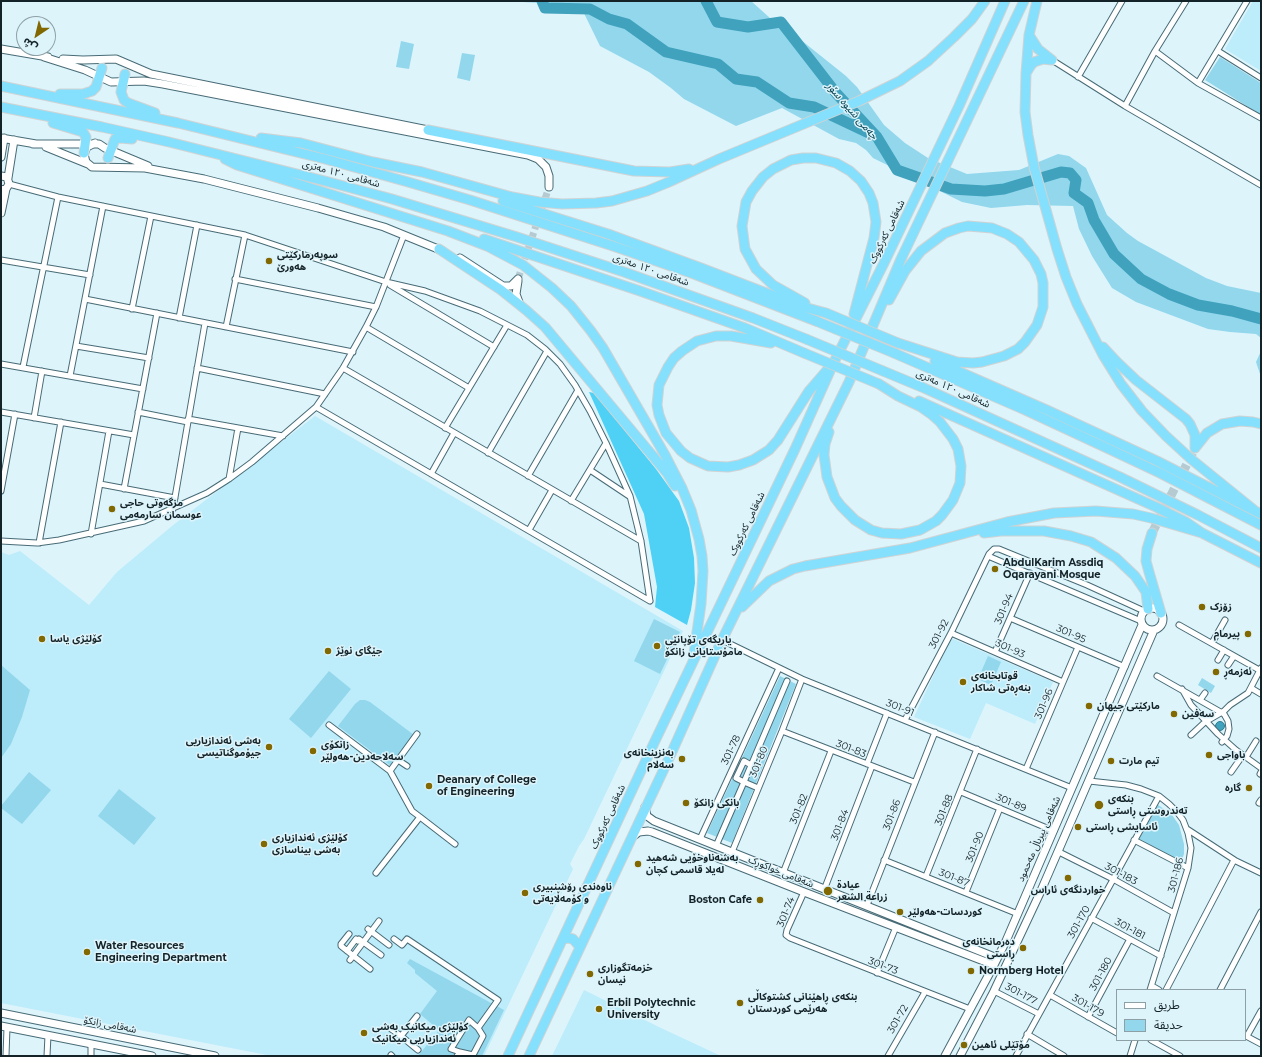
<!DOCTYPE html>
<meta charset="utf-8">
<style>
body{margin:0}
#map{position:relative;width:1262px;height:1057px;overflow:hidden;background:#ddf4fb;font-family:Montserrat,"Noto Sans Arabic",sans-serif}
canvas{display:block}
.frame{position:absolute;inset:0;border:2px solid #142327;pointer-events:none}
.legend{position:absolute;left:1116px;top:989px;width:130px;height:52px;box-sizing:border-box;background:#ddf4fb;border:1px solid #8da0a6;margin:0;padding:5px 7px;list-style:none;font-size:12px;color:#142327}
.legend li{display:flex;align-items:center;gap:8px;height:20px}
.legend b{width:20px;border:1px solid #8da0a6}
.north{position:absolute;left:16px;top:16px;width:40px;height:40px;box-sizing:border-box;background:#ddf4fb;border:1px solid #8da0a6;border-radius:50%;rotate:215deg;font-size:11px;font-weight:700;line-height:16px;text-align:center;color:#142327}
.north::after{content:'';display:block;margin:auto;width:14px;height:18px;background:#816800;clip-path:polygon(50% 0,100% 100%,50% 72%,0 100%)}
</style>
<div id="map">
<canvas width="1262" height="1057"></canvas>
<div class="frame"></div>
<ul class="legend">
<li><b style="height:5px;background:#fff"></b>طريق</li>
<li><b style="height:11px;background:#93d7ec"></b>حديقة</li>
</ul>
<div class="north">ش</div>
</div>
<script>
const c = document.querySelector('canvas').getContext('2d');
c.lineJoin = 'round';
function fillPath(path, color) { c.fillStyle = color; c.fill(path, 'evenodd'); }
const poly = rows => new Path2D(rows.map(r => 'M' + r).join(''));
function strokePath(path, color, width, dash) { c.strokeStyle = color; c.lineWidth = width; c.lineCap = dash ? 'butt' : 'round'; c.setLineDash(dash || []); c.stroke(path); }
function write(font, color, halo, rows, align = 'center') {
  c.font = font + ' Montserrat,"Noto Sans Arabic",sans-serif'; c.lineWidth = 3; c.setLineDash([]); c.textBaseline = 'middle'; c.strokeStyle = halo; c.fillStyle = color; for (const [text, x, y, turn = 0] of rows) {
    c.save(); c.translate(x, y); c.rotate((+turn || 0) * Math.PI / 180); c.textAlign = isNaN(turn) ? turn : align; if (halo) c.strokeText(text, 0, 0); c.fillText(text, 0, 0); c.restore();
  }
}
fillPath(poly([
 [1253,1,1261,1,1261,71,1225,49],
 [315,416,683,631,584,839,579,846,570,864,573,869,484,1056,272,1056,1,1003,1,552,9,555,20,551,89,605,117,572,172,526],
 [951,638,1053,682,1035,724,986,703,970,739,914,717],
 [584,990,661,1028,721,1056,552,1056]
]), '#bdecfb');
fillPath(poly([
 [503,1,751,1,770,18,796,36,846,76,857,87,884,125,905,143,928,158,967,174,1019,170,1058,154,1069,156,1086,168,1107,215,1127,233,1138,241,1206,278,1227,286,1261,293,1261,338,1256,334,1230,332,1208,329,1136,302,1112,288,1092,256,1079,229,1073,206,1027,205,991,208,962,202,873,158,866,150,856,143,839,139,782,108,736,126,684,99,671,88,649,72,600,46,580,5],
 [401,41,414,44,409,69,396,67],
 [462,53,475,55,470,81,457,78],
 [1220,57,1261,83,1261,115,1205,80],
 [1261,351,1261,377,1256,362],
 [654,619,680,632,660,674,634,661],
 [988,656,1001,662,991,685,978,679],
 [1,665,30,690,22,717,11,744,1,758],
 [329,671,351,689,311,738,289,719],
 [780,676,796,684,732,843,707,833],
 [1202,678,1215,686,1211,693,1198,685],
 [360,700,365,700,370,702,414,735,391,766,338,726,355,704],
 [29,772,51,790,22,824,1,808,1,806],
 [119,789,156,818,134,845,98,816],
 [1157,804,1172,815,1179,825,1184,844,1184,854,1181,862,1139,839],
 [410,959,504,1010,482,1056,418,1056,439,1030,420,1014,437,991,415,973,415,970,407,963]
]), '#93d7ec');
fillPath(poly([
 [589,392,594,393,656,469,679,501,689,528,694,558,695,583,691,610,687,625,655,607,657,587,644,514]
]), '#4fd1f5');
const water = poly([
 '1215.5 726a4.5 4.5 0 1 1 9 0a4.5 4.5 0 1 1-9 0Z'
]);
fillPath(water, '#40a2bd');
strokePath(water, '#337c90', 1);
strokePath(poly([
 [542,1,545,8,590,9,609,19,627,24,666,52,718,64,736,79,757,82,789,103,814,107,871,134],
 [706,1,717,22,748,27,781,22,836,93,877,137,897,170,951,189,985,191,1004,189,1061,172,1070,173,1076,180,1074,193,1088,203,1094,220,1114,254,1141,279,1169,294,1198,305,1232,311,1261,319]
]), '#40a2bd', 11);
strokePath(poly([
 [518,279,549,187]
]), '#b5cad1', 7, [7, 3.5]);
strokePath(poly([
 [1152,533,1193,452]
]), '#b5cad1', 9, [9, 4.5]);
const street = poly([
 [1155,51,1198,83,1261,118],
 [1218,51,1261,78],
 [1052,60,1125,106,1261,185],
 [1078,77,1122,1],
 [1198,83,1247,1],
 [1125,106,1155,51,1186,1],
 [9,184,58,197,245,235,386,282,425,291,480,311,527,335,545,349,560,364,575,385,590,411,606,443,630,496,641,541,650,601],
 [1,260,90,275],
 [235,279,376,307],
 [390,285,494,347],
 [85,299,353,352],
 [132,309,151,216],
 [179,318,197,225],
 [226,327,245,235],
 [366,327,469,388],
 [76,346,149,358],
 [1,364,143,389],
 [23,367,58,197],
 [197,368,325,394],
 [343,368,641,541],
 [70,376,103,206],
 [316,407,650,601],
 [1,412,134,435],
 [138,412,188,422],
 [34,418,42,371],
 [188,419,283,436],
 [445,428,507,325],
 [488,453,547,351],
 [590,470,629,496],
 [431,474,454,433],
 [528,476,578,390],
 [229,479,238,428],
 [100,484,175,498],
 [124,489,157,313],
 [1,491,15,414],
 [571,501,606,443],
 [173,509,205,323],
 [529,530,552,490],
 [91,534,109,431],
 [1,541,37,543,59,540,144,521,207,493,229,479,252,462,316,407,343,368,366,327,376,307,404,235],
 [39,543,61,422],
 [988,556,1141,621],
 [1010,618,1125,667],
 [1179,625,1261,671],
 [951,633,1063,682],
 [722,640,802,679,1072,788],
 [1212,643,1225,620],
 [995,652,1030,573],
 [1218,660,1224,650],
 [1228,665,1234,656],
 [1157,676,1224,714,1228,721,1229,729,1227,736,1222,742],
 [1251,688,1261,694],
 [1182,689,1191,705,1218,734,1236,750,1261,768],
 [1200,700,1205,693],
 [905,720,951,633,989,554,994,549,999,549,1087,585,1144,611],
 [329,725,390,771,412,811,420,817,376,873],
 [782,731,914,782],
 [1191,735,1205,722,1224,711,1230,705,1248,693,1261,668],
 [1246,757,1256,741],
 [398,760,407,766],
 [867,764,887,713],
 [751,765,744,761,736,778,744,782,787,681],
 [1026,769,1078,647],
 [390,771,417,734],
 [1231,772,1243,755],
 [1260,774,1261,772],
 [1089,781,1126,785,1141,789,1159,796,1169,804,1177,812,1183,820,1188,833,1191,848,1188,868,1150,990],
 [961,792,1054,831],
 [1259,803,1261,800],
 [420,817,455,844],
 [1187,829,1236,861,1261,873],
 [700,839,779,668],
 [1134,840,1188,868],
 [716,846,744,782,758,788],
 [732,852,782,731,802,679],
 [1059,852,1113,879,1174,913],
 [884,860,1018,914],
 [783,873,831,751],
 [926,876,977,749],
 [824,890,872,766],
 [804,892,787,930,786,935,790,938,970,1009],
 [966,892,1000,808],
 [867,905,935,732],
 [1091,918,1161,956],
 [368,929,389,945],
 [349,934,341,944,341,946,370,969],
 [394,939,402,945,407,939,498,1000,478,1028,483,1036,473,1055,460,1052,457,1056],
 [347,951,356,939,358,941,359,939,381,955],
 [350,960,379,921],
 [877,973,896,927],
 [1152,986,1159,990],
 [1166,990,1234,860],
 [1220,990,1261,912],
 [994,991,1039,1014],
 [1050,995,1117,1033],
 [417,1016,401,1036,418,1050],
 [1088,1017,1130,939],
 [391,1029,401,1036],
 [1027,1034,1064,1056],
 [1246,1036,1261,1044],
 [1247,1036,1261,1011],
 [1151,1040,1180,1056],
 [460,1052,451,1049,469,1020,478,1028],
 [391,1055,392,1056],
 [6,1056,7,1027],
 [47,1056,48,1035],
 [91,1056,91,1044],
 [888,1056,925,992],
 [1016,1056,1159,796],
 [1130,1056,1135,1040]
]);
const secondary = poly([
 [1,49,48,57],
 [44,57,85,70,111,82,144,81,163,84,528,155,538,159,546,167,549,176,549,187],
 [63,59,83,60,116,59,151,74,428,130],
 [1,138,36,144],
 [95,143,87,147,84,154,86,162,92,167,145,168,204,179,318,208,384,227,443,251],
 [33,144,99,144,105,148,148,166],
 [46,147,88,164],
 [1,157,4,138],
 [1,176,7,177,9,184,6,189,1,190],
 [8,178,14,140],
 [1,213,6,189],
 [460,258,503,286,511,286,518,279],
 [518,281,516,294,520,305],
 '1141 619a11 11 0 1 1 22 0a11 11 0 1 1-22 0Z',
 [645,807,647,816,654,821,997,958],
 [632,837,639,832,648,831,652,832,804,892,994,965],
 [1,1013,215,1056],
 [1,1026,152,1056],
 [945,1056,994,965,1006,941,1142,625],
 [960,1056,994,991,1040,893,1154,630]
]);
const highway = poly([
 [1037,1,1029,35,1026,73,1025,112,1028,135,1034,167,1057,249,1066,277,1077,304,1103,355,1121,384,1142,411,1166,436,1191,459,1254,510],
 [1029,35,1038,49,1052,60],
 [1026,73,1031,65,1034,62,1043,59,1052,60],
 [125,74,121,92,124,100,128,103,155,113],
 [1,86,178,123,325,159,408,182,470,200,613,246,694,274,816,321],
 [60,94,83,94,92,91,96,87,102,68],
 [1,107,102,127,169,142,325,181,392,199,517,237,624,272,753,318,806,339],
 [53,123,83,132,86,137,84,153],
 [428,130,634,171,670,172,689,169],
 [261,138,301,143,373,162,422,172,512,197,539,202,562,204,596,203,612,201,647,191,669,182,719,159,859,101,900,81,928,61,954,37,972,19,985,1],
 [108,158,115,139,120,138,132,139],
 [225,159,237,165,448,231,487,246,523,265,552,288,571,306,591,331,603,348,665,455,682,488,691,510,699,539,702,556,703,571,701,604,694,653],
 [503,201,608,234,701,268,800,306,826,313],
 [484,239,640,291,745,328,804,353],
 [439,249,501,290,526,310,545,327,667,473,675,486],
 [889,300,905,271,921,251,945,233,959,228,968,226,992,228,1007,234,1019,242,1034,260,1041,274,1043,283,1043,307,1037,325,1025,342,1018,349,1004,356,982,362,973,363,957,362,898,343],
 [805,303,773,285,756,269,745,249,742,226,746,202,752,191,763,177,773,169,791,160,803,158,816,158,836,163,850,171,861,181,869,193,873,203,876,222,874,238,854,314],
 [771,343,731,336,716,336,697,341,682,351,674,358,668,367,659,385,657,405,659,415,666,433,681,451,690,458,708,466,728,467,739,465,753,460,769,450,778,440,809,391,828,369],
 [1103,347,1117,362,1136,380,1186,419,1190,424,1195,435,1195,448],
 [894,353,1023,409,1109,449,1160,473,1261,525],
 [935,361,1047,410,1157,461,1261,514],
 [883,371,924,388,1120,477,1198,515,1261,548],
 [919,401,1156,507,1186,522,1202,533,1261,563],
 [829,432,825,444,824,455,827,477,835,498,841,506,855,520,871,530,882,533,901,534,920,530,936,521,942,515,953,500,960,483,961,466,958,449,953,439,940,422,931,414,921,407,898,396,879,384],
 [1195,448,1207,433,1222,424,1240,421,1253,422,1261,424],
 [984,533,1001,531,1044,531,1071,536,1091,542,1116,558,1135,576,1146,592,1148,609],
 [1152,533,1147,549,1146,561,1149,572,1161,613],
 [742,607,769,581,793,569,805,566,910,548,1007,522,1054,513,1096,511,1133,514,1151,518,1202,533],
 [563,939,568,938,573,939,580,947],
 [508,1056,654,743,795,449,834,362,884,263,959,106,1005,1],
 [529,1056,671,754,722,640,849,382,901,259,1024,1]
]);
strokePath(street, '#486b76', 7);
strokePath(secondary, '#486b76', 9);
strokePath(highway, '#d0d3d4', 11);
strokePath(street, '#fff', 5);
strokePath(secondary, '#fff', 7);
strokePath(highway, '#84e0fc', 9);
const highwayBridge = poly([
 [826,313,898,343],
 [816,321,894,353],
 [806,339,883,371],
 [804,353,879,384]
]);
strokePath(highwayBridge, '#d0d3d4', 11, []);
strokePath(highwayBridge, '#84e0fc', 9);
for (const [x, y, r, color] of [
 [269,261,4,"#816800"],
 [112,509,4,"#816800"],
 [995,569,4,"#816800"],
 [1202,607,4,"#816800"],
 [1248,634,4,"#816800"],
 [42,639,4,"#816800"],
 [657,646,4,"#816800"],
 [328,651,4,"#816800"],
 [1216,672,4,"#816800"],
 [963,682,4,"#816800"],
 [1089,706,4,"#816800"],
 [1174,714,4,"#816800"],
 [269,747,4,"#816800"],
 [313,751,4,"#816800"],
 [1209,755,4,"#816800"],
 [682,759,4,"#816800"],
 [1111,761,4,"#816800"],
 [429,786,4,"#816800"],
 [1249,788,4,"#816800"],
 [686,803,4,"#816800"],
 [1099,805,5,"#816800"],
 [1078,827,4,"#816800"],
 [264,844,4,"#816800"],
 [638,864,4,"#816800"],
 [1068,878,4,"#816800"],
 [828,891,5,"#816800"],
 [525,893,4,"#816800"],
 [760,900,4,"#816800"],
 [900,912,4,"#816800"],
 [1023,948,4,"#816800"],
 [87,952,4,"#816800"],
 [971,971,4,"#816800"],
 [590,974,4,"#816800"],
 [740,1003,4,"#816800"],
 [599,1009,4,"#816800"],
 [364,1033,4,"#816800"],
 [964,1045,4,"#816800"]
]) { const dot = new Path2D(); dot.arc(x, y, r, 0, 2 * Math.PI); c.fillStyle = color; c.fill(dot); strokePath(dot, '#ddf4fb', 1.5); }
write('10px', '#142327', '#ddf4fb', [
 ["شەقامی ١٢٠ مەتری",341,174,15],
 ["شەقامی کەرکووک",887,232,-64],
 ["شەقامی ١٢٠ مەتری",651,270,19],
 ["شەقامی ١٢٠ مەتری",953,389,24],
 ["شەقامی کەرکووک",747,524,-64],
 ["301-94",1004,609,-67],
 ["301-92",939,634,-63],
 ["301-95",1071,634,23],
 ["301-93",1010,649,24],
 ["301-96",1044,704,-67],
 ["301-91",900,708,22],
 ["301-83",851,749,21],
 ["301-78",731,750,-65],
 ["301-80",759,762,-68],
 ["301-89",1011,803,23],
 ["301-82",799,809,-68],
 ["301-88",944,810,-68],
 ["301-86",892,815,-69],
 ["شەقامی کەرکووک",608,817,-65],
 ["301-84",840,825,-69],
 ["شەقامی پیرباڵ مەحمود",1039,839,-66],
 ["301-90",975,847,-68],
 ["شەقامی خواکوڕک",781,872,22],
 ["301-183",1121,874,28],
 ["301-186",1176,875,-75],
 ["301-87",954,878,22],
 ["301-74",786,912,-68],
 ["301-170",1079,922,-61],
 ["301-181",1130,929,28],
 ["301-73",883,966,21],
 ["301-180",1101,974,-62],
 ["301-177",1021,994,28],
 ["301-179",1088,1006,30],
 ["301-72",898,1019,-60],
 ["شەقامی زانکۆ",110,1025,11]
]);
write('bold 10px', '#142327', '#ddf4fb', [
 ["سوپەرمارکێتی",277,255],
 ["هەورێ",277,267],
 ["مزگەوتی حاجی",120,503],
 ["عوسمان سارمەمی",120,515],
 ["AbdulKarim Assdiq",1003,563],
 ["Oqarayani Mosque",1003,575],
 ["زۆزک",1210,607],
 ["پیرمام",1240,634,"right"],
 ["کۆلێژی یاسا",50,639],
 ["یاریگەی تۆپانێی",665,640],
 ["مامۆستایانی زانکۆ",665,652],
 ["جێگای نوێژ",336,651],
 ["ئەزمەڕ",1224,672],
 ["قوتابخانەی",971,676],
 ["بنەڕەتی شاکار",971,688],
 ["مارکێتی جیهان",1097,706],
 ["سەفین",1182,714],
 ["بەشی ئەندازیاریی",261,741,"right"],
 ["جیۆموگناتیسی",261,753,"right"],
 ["زانکۆی",321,745],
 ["سەلاحەدین-هەولێر",321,757],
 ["بەنزینخانەی",674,753,"right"],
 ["سەلام",674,765,"right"],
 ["باواجی",1217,755],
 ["تيم مارت",1119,761],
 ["Deanary of College",437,780],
 ["of Engineering",437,792],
 ["گارە",1241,788,"right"],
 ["بنکەی",1108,799],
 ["تەندروستی ڕاستی",1108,811],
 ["بانکی زانکۆ",694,803],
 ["ئاسایشی ڕاستی",1086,827],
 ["کۆلێژی ئەندازیاری",272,838],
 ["بەشی بیناسازی",272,850],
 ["بەشەناوخۆیی شەهید",646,858],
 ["لەیلا قاسمی کچان",646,870],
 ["عيادة",837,885],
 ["زراعة الشعر",837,897],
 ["ناوەندی ڕۆشنبیری",533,887],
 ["و کۆمەڵایەتی",533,899],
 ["خواردنگەی ئاراس",1068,890,"center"],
 ["Boston Cafe",752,900,"right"],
 ["کوردسات-هەولێر",908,912],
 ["دەرمانخانەی",1015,942,"right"],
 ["ڕاستی",1015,954,"right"],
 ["Water Resources",95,946],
 ["Engineering Department",95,958],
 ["خزمەتگوزاری",598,968],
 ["نیسان",598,980],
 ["Normberg Hotel",979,971],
 ["بنکەی ڕاهێنانی کشتوکاڵی",748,997],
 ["هەرێمی کوردستان",748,1009],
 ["Erbil Polytechnic",607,1003],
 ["University",607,1015],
 ["کۆلێژی میکانیک بەشی",372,1027],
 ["ئەندازیاریی میکانیک",372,1039],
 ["مۆتێلی ئاهین",972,1045]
], 'left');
write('italic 11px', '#084452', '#ddf4fb', [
 ["چەمی شیوە سۆر",852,111,49]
]);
</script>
